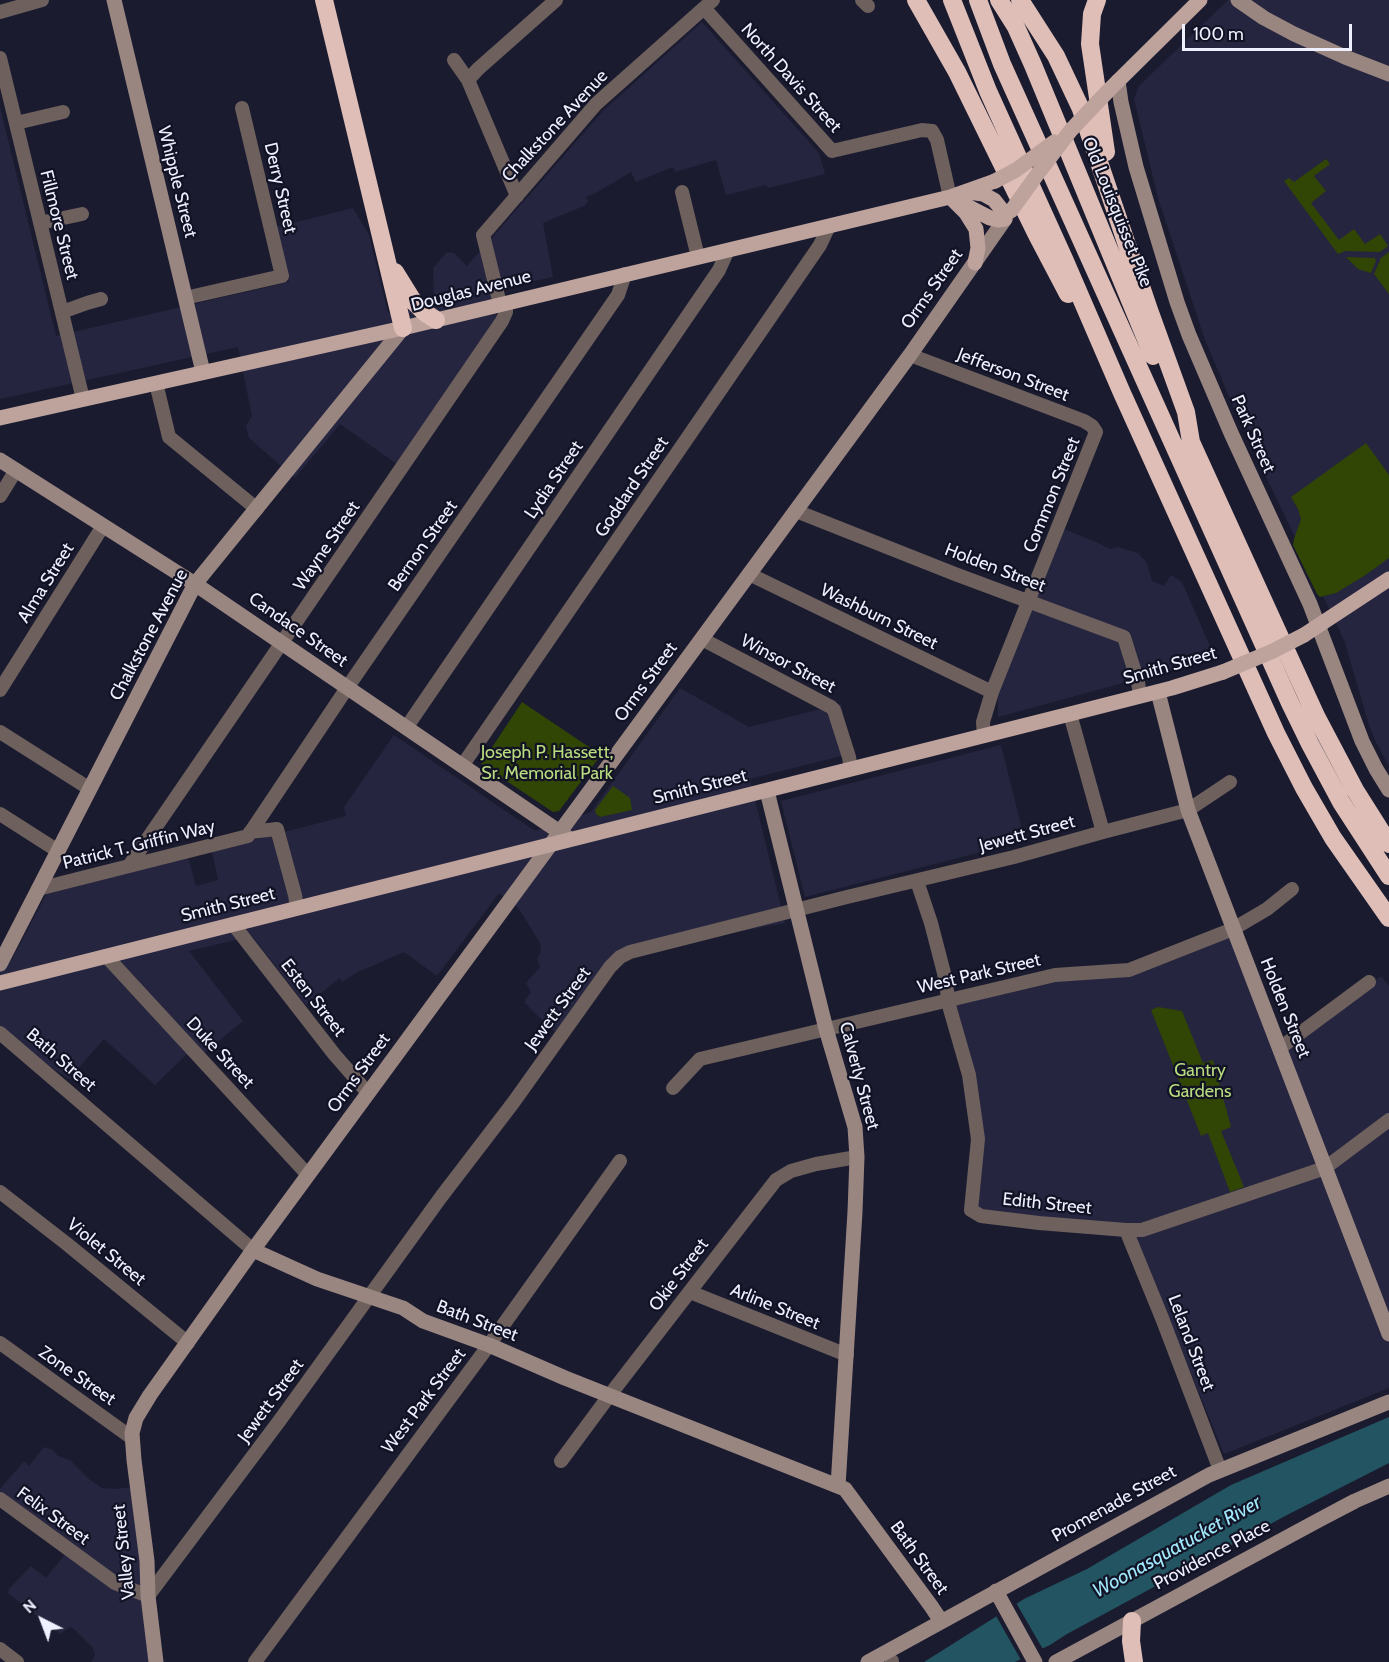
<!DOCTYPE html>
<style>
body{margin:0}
#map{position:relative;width:1389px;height:1662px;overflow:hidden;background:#1b1b30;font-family:Cabin,sans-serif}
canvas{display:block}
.north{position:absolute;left:12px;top:1590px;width:60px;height:60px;-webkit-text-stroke:4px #121225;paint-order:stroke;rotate:318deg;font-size:16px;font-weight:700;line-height:24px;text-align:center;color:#eff0ff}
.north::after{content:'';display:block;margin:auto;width:21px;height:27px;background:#eff0ff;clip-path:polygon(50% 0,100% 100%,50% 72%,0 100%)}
.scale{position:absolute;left:1182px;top:24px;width:170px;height:27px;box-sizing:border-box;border:3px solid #eff0ff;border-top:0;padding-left:8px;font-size:18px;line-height:21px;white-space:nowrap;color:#eff0ff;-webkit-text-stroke:4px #121225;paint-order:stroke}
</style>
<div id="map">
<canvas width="1389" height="1662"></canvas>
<div class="north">N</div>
<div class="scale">100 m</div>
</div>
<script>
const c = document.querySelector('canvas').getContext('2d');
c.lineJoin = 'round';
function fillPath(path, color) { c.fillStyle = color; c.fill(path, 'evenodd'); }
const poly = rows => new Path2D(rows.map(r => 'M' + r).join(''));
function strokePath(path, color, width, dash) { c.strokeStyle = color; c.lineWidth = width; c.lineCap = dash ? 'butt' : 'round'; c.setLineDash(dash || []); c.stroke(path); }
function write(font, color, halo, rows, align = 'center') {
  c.font = font + ' Cabin,sans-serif'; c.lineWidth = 4.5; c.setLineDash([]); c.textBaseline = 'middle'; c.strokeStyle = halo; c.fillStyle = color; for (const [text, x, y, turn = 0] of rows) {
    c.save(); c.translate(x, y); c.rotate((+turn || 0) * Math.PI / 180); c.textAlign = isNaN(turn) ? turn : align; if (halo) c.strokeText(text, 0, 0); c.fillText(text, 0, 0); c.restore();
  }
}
fillPath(poly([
 [1228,0,1389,0,1389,766,1376,742,1369,725,1344,640,1239,420,1205,340,1158,198,1134,99,1139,86],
 [702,22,819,153,825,174,768,188,766,185,726,195,716,160,675,172,673,167,636,182,631,172,594,194,586,197,588,202,584,206,543,223,553,277,503,288,495,319,397,464,340,424,295,478,249,438,246,426,252,416,238,347,0,399,0,107,56,336,289,282,277,227,353,208,369,235,388,313,434,302,433,268,447,252,454,253,467,266,603,111],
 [1064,529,1096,542,1110,549,1118,547,1138,553,1147,563,1152,581,1164,586,1171,575,1182,582,1215,658,998,717,998,691],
 [680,688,749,727,841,704,853,753,750,779,785,923,680,942,622,958,562,1035,551,1029,524,1002,531,992,526,983,540,967,537,959,541,951,540,943,519,909,499,893,437,976,404,952,363,970,361,970,342,982,340,978,306,1005,252,936,189,951,243,1021,194,1061,187,1054,155,1085,104,1039,69,1079,0,1033,0,955,11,961,47,893,188,857,196,886,218,880,212,851,346,816,344,807,394,735,535,831,591,812],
 [1001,745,1025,841,805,897,781,801],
 [1235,930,1283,1044,1287,1046,1381,976,1389,986,1389,1388,1224,1454,1135,1236,977,1218,982,1140,952,1001,1045,978,1122,970],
 [44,1447,53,1450,58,1456,70,1460,89,1479,102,1488,114,1489,135,1487,158,1662,91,1662,95,1655,93,1648,74,1629,70,1627,60,1634,8,1593,9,1589,31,1566,46,1578,70,1548,0,1499,0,1489,24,1461,29,1466]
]), '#25253f');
fillPath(poly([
 [1326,159,1330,164,1314,176,1326,191,1311,203,1339,240,1354,229,1365,244,1380,234,1388,246,1380,252,1345,251,1338,254,1284,181,1289,178,1294,182],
 [1389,252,1389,294,1374,274,1381,258],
 [1346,257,1375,258,1376,261,1371,273,1358,269],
 [1366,443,1389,475,1389,558,1364,576,1336,593,1320,597,1317,594,1293,545,1294,539,1301,519,1298,509,1291,497],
 [522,702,601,755,559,811,553,812,481,764],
 [613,786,630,798,632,810,600,817,596,814,595,810],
 [1158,1007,1182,1011,1203,1063,1213,1060,1231,1127,1221,1131,1244,1187,1230,1192,1208,1133,1201,1136,1151,1010]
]), '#314504');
fillPath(poly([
 [1389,1417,1389,1463,1287,1515,1067,1634,1050,1645,1015,1662,924,1662,1024,1599,1087,1569,1231,1485]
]), '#225561');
fillPath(poly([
 [1015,1601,1044,1651,1022,1662,995,1614]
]), '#1b1b30');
strokePath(poly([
 [862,0,868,6],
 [704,8,832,151,922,130,932,131,937,140,950,197],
 [0,12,42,0],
 [0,58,83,399],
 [454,60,468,80,517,196],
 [468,80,478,69,556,0],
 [16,123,63,112],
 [682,192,698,257],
 [40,223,82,214],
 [185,298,282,276,242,108],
 [500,304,483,235,596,104,713,0],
 [62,312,87,303,101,299],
 [910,355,1084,421,1092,426,1096,432,992,692,983,722,984,736],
 [156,383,169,437,257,509],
 [0,496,16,470],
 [796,511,955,574,1124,637,1138,682,1140,696],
 [749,574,992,692],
 [702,639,831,707,834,710,849,757,851,769],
 [0,690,103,526],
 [1070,714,1103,832],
 [406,728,719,270,728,250],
 [0,732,90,789],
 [462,766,820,245,829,226],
 [0,814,58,851],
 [250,832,277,829,295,895,297,908],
 [129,866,502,321,506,312,506,303],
 [917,881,931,923,944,973,950,1009,969,1075,978,1139,971,1210,981,1216,1039,1223,1126,1230,1142,1230,1325,1168,1389,1120],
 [38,889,248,836,347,688,618,295,625,274],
 [233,924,334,1054,368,1093],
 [106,956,308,1175],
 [0,1033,253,1250],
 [1280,1048,1369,982],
 [673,1088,700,1059,1055,975,1129,970,1233,929,1267,909,1292,889],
 [0,1192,67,1244,188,1343],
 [1126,1230,1162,1318,1220,1470],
 [690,1292,847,1355],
 [0,1343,132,1438],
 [561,1461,609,1396,776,1180,791,1171,816,1164,857,1157],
 [0,1499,115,1583,148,1596,280,1420,441,1197,513,1103,610,967,620,957,630,952,847,897,1014,857,1103,832,1188,810,1230,782],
 [0,1649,17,1662],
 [892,1661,892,1662],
 [255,1662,489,1345,620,1161]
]), '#6d605d', 14);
strokePath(poly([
 [114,0,203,372],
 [1238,0,1264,18,1294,34,1345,57,1389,74],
 [1118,81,1121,102,1136,167,1177,302,1189,335,1231,433,1310,604,1362,741,1376,769,1389,790],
 [0,460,195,584,567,837],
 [1158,692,1188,810,1389,1334],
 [767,791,826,1029,855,1127,857,1157,855,1212,838,1486],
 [0,964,195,584,403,328],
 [253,1250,317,1279,403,1308,423,1321,489,1345,565,1378,845,1489,931,1606,941,1621],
 [996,1591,1035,1662],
 [156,1662,148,1596,147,1561,134,1460,132,1433,136,1418,150,1395,253,1250,910,355,1005,219],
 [868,1662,1209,1475,1389,1402],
 [1056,1662,1319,1520,1355,1501,1389,1486]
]), '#9a8681', 15);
strokePath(poly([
 [1109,90,1200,0],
 [968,192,983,194,994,200,1002,210,1005,219],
 [950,197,966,213,976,229,978,248,975,263],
 [961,203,990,218,998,220,1005,219],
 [0,418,403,328,950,197,995,181],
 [1304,635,1389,579],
 [0,983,1070,714,1172,688,1223,672]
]), '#bea39d', 15);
strokePath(poly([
 [324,0,403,328],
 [916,0,957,72,1037,235,1068,294],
 [952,0,988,91,1065,261,1122,393,1276,733,1304,788,1333,838,1389,918],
 [978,0,1002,64,1290,703,1310,744,1341,802,1389,876],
 [999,0,1016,27,1033,65,1153,356],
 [1020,0,1056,56,1081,109,1149,310,1186,412,1191,442,1316,716,1355,790,1389,844],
 [1097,0,1092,14,1090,44,1106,152],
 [395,272,413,301,424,312,436,320],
 [1132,1621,1131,1641,1134,1662]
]), '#debeb6', 18);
strokePath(poly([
 [995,181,1016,170,1054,142],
 [1011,211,1039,172,1071,130,1109,90],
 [1223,672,1273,651,1304,635]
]), '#bea39d', 15);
write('18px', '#eff0ff', '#121225', [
 ["North Davis Street",791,78,48],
 ["Chalkstone Avenue",555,126,-47],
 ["Whipple Street",177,182,76],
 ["Derry Street",280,188,77],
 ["Old Louisquisset Pike",1117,212,68],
 ["Fillmore Street",59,225,76],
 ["Orms Street",932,289,-55],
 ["Douglas Avenue",471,291,-14],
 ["Jefferson Street",1013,375,21],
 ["Park Street",1253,434,66],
 ["Lydia Street",554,480,-56],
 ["Goddard Street",632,487,-56],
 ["Common Street",1052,495,-68],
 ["Wayne Street",327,546,-56],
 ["Bernon Street",423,546,-55],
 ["Holden Street",995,568,21],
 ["Alma Street",46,583,-58],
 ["Washburn Street",879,617,26],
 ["Candace Street",298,630,35],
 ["Chalkstone Avenue",149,635,-62],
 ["Winsor Street",788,664,28],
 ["Smith Street",1170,666,-16],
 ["Orms Street",646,682,-54],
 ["Smith Street",700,787,-14],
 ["Jewett Street",1027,834,-15],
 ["Patrick T. Griffin Way",139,845,-14],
 ["Smith Street",228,905,-14],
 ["West Park Street",979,974,-13],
 ["Esten Street",313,998,52],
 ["Holden Street",1285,1008,68],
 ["Jewett Street",558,1009,-54],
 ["Duke Street",220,1053,47],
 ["Bath Street",61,1060,41],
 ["Orms Street",359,1073,-54],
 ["Calverly Street",859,1076,75],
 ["Edith Street",1047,1204,6],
 ["Violet Street",106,1252,39],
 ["Okie Street",679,1275,-53],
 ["Arline Street",775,1307,22],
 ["Bath Street",477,1321,21],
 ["Leland Street",1191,1343,69],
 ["Zone Street",77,1376,35],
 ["Jewett Street",271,1401,-54],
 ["West Park Street",424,1401,-53],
 ["Promenade Street",1114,1504,-29],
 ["Felix Street",53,1516,36],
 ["Valley Street",124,1552,-96],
 ["Providence Place",1212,1555,-28],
 ["Bath Street",919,1558,54]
]);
write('18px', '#b8dc7f', '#121225', [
 ["Joseph P. Hassett,",547,753],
 ["Sr. Memorial Park",547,774],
 ["Gantry",1200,1071],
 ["Gardens",1200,1092]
]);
write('italic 20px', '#a0e8fb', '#121225', [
 ["Woonasquatucket River",1177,1547,-29]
]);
</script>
